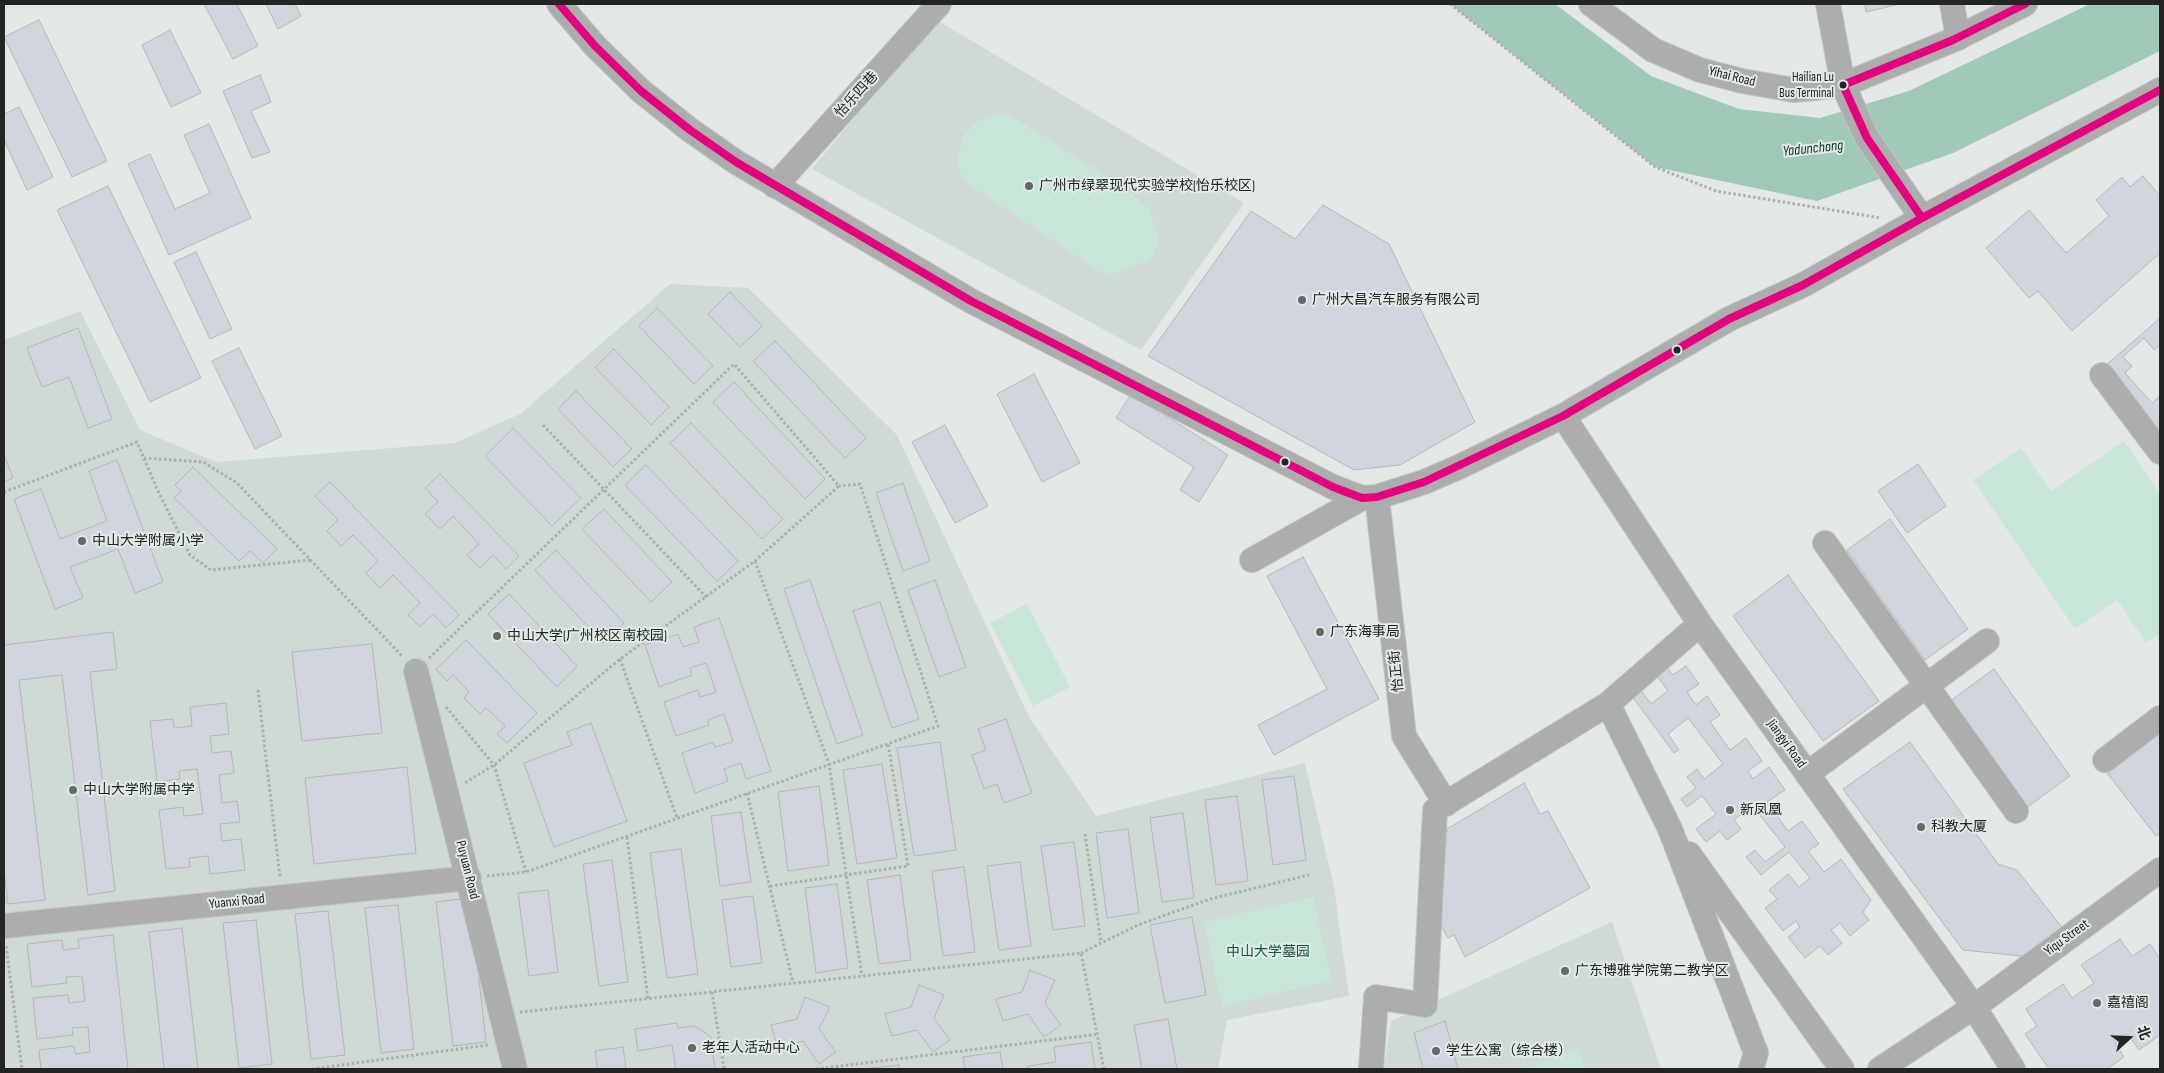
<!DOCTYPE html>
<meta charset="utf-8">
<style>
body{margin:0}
#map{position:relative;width:2164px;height:1073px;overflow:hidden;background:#e3e8e6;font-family:"Sofia Sans Condensed","Noto Sans SC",sans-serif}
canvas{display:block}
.frame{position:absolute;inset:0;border:5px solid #222524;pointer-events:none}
.north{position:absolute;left:2104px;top:1013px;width:50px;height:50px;-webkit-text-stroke:4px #e1eae6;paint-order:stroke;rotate:70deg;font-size:14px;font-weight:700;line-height:20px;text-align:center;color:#222524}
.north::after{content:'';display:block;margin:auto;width:18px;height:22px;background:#222524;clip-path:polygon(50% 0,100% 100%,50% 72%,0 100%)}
</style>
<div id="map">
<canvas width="2164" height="1073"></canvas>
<div class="frame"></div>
<div class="north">北</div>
</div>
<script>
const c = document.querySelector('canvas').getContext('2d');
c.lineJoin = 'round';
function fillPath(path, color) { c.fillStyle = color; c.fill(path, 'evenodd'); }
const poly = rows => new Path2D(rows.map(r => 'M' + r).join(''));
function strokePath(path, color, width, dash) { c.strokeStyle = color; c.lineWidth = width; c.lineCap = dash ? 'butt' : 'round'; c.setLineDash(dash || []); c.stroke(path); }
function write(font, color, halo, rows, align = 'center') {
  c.font = font + ' "Sofia Sans Condensed","Noto Sans SC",sans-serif'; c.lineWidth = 4; c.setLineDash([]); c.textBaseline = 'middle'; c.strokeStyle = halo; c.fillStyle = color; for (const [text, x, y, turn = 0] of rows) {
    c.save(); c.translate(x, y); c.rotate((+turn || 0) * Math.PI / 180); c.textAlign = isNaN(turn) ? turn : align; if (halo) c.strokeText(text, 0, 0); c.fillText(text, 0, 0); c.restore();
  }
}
fillPath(poly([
 [935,19,1244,203,1141,350,812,169],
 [670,284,748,288,897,435,1029,717,1096,816,1305,763,1334,887,1349,996,1227,1020,1218,1069,4,1069,4,340,80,311,140,430,216,462,455,443,520,414],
 [1612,922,1661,1069,1384,1069,1391,1021]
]), '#cfd9d5');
fillPath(poly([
 [1010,115,1128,190,1150,210,1159,241,1150,261,1107,276,966,183,959,170,959,153,962,138,976,122,987,116],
 [2124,441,2160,494,2160,633,2146,643,2117,600,2075,629,1973,480,2021,448,2051,491],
 [1027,604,1070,687,1033,706,990,623],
 [1313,897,1332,981,1222,1006,1204,922],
 [1578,1048,1586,1069,1523,1069]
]), '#c8e6d8');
fillPath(poly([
 [1450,4,1555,4,1651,76,1739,109,1820,118,1909,91,2090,4,2160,4,2160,51,1953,153,1817,201,1655,167]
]), '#a0c9b7');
const building = poly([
 [204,4,237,4,258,46,233,59,204,4],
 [266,4,295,4,301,16,278,29,266,4],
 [1865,4,1900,4,1866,12,1865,4],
 [39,20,107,161,72,177,4,37,39,20],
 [170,30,201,93,171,107,142,45,170,30],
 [260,75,271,102,251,111,270,152,252,158,223,91,260,75],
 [19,107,53,177,27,190,4,140,4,114,19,107],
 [209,124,251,218,169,255,128,164,150,154,175,209,210,193,184,135,209,124],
 [2143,176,2160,196,2160,253,2072,331,2038,291,2029,298,1986,248,2029,210,2066,253,2109,216,2096,200,2122,177,2130,187,2143,176],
 [108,186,201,378,150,402,57,210,108,186],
 [1323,205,1389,244,1475,422,1400,465,1354,470,1148,356,1251,211,1295,239,1323,205],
 [196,252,232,329,210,339,174,262,196,252],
 [730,292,762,326,740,347,708,314,730,292],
 [657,308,713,366,694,384,639,326,657,308],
 [2160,318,2160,433,2104,367,2160,318],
 [78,328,112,419,88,428,69,377,42,387,27,348,78,328],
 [2144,338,2154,350,2160,345,2160,396,2152,403,2125,373,2132,366,2123,357,2144,338],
 [775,341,866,438,845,458,753,361,775,341],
 [239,348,282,436,255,449,212,361,239,348],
 [614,349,669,407,651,425,595,367,614,349],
 [1034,374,1080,463,1042,482,997,394,1034,374],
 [734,382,825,479,805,499,713,402,734,382],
 [576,391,632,449,613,467,558,409,576,391],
 [1131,394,1228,455,1199,502,1180,490,1194,467,1116,418,1131,394],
 [691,423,783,519,762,539,670,443,691,423],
 [945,425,988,506,955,523,912,442,945,425],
 [513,428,581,498,552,526,485,456,513,428],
 [4,455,13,478,4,482,4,455],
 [117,460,163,582,135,593,118,549,70,567,83,598,55,609,14,499,41,489,60,539,107,521,89,471,117,460],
 [1918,464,1946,506,1907,533,1878,491,1918,464],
 [646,465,738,561,717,581,625,485,646,465],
 [193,467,277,549,263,563,250,551,239,561,174,498,181,491,175,485,193,467],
 [440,474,519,556,506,569,493,555,480,568,467,555,479,544,453,516,440,529,425,514,438,502,425,488,440,474],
 [330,482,459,615,446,628,433,614,420,627,408,615,420,603,393,575,380,588,366,573,378,561,353,535,341,546,327,531,338,520,315,496,330,482],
 [903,483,930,561,903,571,876,493,903,483],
 [604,509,672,582,651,602,582,529,604,509],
 [1890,519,1968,629,1925,660,1847,550,1890,519],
 [556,550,624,623,603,643,535,570,556,550],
 [1303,557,1379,699,1274,755,1258,725,1327,689,1267,576,1303,557],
 [1788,575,1879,701,1823,741,1733,616,1788,575],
 [810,580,863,735,837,744,784,589,810,580],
 [935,580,966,667,939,677,908,590,935,580],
 [509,594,577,666,557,687,488,614,509,594],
 [880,602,919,719,892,728,853,611,880,602],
 [719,618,771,771,746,779,741,763,724,769,728,781,695,793,682,753,713,742,715,747,733,742,724,714,708,720,709,725,676,736,664,702,698,690,700,697,716,692,706,663,690,668,692,675,659,687,645,645,678,634,683,647,699,642,694,627,719,618],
 [113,632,117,669,90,672,115,891,88,895,62,675,19,680,45,900,8,904,4,870,4,645,113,632],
 [466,640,537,713,507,743,497,734,505,726,486,708,480,714,464,698,469,692,453,675,447,681,436,669,466,640],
 [372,644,382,733,302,741,292,652,372,644],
 [1686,666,1699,684,1687,692,1696,705,1707,696,1720,715,1710,722,1730,750,1746,738,1762,761,1748,771,1753,779,1769,767,1785,790,1767,802,1788,831,1802,821,1819,844,1808,851,1824,872,1841,859,1871,900,1863,912,1869,920,1850,936,1840,923,1831,930,1842,943,1828,955,1820,946,1805,958,1788,937,1800,927,1796,921,1783,931,1765,908,1777,899,1769,890,1788,874,1799,887,1810,878,1789,852,1761,875,1746,857,1755,850,1765,862,1785,847,1752,805,1734,820,1741,829,1727,840,1720,831,1706,842,1696,829,1716,814,1702,796,1687,807,1681,799,1696,788,1687,777,1697,769,1704,779,1723,764,1688,718,1668,734,1679,750,1674,753,1631,695,1640,689,1651,704,1668,691,1657,676,1667,668,1673,675,1686,666],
 [1994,669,2070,776,2026,808,1950,701,1994,669],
 [226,703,229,734,210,736,212,753,231,751,234,773,219,775,222,803,237,801,240,822,220,824,222,841,241,839,245,870,210,874,208,856,189,858,190,867,166,869,159,810,183,807,184,816,203,814,197,769,179,771,180,779,157,782,150,721,173,719,174,728,192,726,190,707,226,703],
 [1006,719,1032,793,1004,803,997,784,984,789,972,755,986,750,978,729,1006,719],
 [591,723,627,821,554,847,524,763,572,745,567,732,591,723],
 [2160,731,2160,833,2156,836,2107,773,2160,731],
 [940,742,956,850,914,856,897,748,940,742],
 [1910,742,1998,864,2017,870,2064,930,2030,957,1963,950,1843,789,1910,742],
 [882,764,897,858,857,864,843,770,882,764],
 [407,767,416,853,314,864,305,778,407,767],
 [1294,776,1306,860,1273,865,1262,780,1294,776],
 [1524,783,1540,814,1548,811,1590,888,1465,957,1454,935,1448,938,1436,916,1441,913,1447,829,1524,783],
 [819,786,829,865,788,871,778,792,819,786],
 [1237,796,1248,881,1216,885,1205,800,1237,796],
 [741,812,751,882,720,886,711,816,741,812],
 [1183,813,1194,898,1162,902,1150,818,1183,813],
 [1128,829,1139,913,1107,918,1096,833,1128,829],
 [1074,842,1085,926,1053,930,1041,846,1074,842],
 [681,849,698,974,667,978,650,853,681,849],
 [612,860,628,982,599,986,583,864,612,860],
 [1020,862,1031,946,999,950,987,866,1020,862],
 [964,867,975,952,943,956,932,871,964,867],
 [900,875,911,960,879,964,867,880,900,875],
 [837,884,848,968,816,973,805,888,837,884],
 [548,890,558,972,529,976,518,893,548,890],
 [753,896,762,963,731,967,722,900,753,896],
 [470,898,486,1042,453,1046,436,902,470,898],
 [398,905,414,1049,381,1053,365,908,398,905],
 [328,911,345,1055,311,1059,295,914,328,911],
 [1192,917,1206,995,1165,1003,1150,925,1192,917],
 [256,920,272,1064,239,1068,223,923,256,920],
 [182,928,198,1069,164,1069,149,932,182,928],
 [113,935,128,1069,41,1069,39,1050,74,1046,75,1054,90,1052,88,1027,72,1028,73,1035,37,1039,33,998,68,995,69,1003,85,1001,82,976,66,977,67,983,32,987,27,944,62,940,63,950,79,948,78,939,113,935],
 [2120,939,2132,956,2150,944,2160,959,2160,1035,2139,1050,2128,1034,2115,1043,2124,1057,2107,1069,2049,1069,2025,1034,2037,1026,2026,1009,2063,984,2072,998,2094,983,2081,965,2120,939],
 [1030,970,1055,980,1045,1003,1061,1025,1044,1037,1028,1014,1003,1021,996,999,1022,992,1030,970],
 [919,985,944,995,934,1018,950,1040,933,1052,917,1030,892,1036,885,1014,911,1007,919,985],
 [805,997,830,1007,819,1029,836,1052,819,1064,803,1041,778,1048,771,1025,797,1019,805,997],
 [1168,1019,1177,1069,1142,1069,1134,1025,1168,1019],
 [1445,1021,1458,1069,1423,1069,1414,1033,1445,1021],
 [677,1023,678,1028,695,1026,710,1036,715,1069,676,1069,672,1045,638,1051,635,1029,677,1023],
 [1091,1042,1095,1069,1028,1069,1028,1066,1056,1062,1054,1047,1091,1042],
 [623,1047,626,1069,598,1069,595,1051,623,1047],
 [1000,1052,1003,1069,965,1069,963,1057,1000,1052],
 [899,1065,900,1069,863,1069,899,1065]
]);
fillPath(building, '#d3d5de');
strokePath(building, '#b5b7b7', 1);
const minor = poly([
 [559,4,595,46,641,91,690,130,736,162,971,301,1333,487,1362,498,1377,497,1424,482,1459,467,1563,416,1729,319,1803,285,1922,218,2160,90],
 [1591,4,1653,50,1700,70,1742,81,1794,90,1843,85,1953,40,2025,4],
 [1828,4,1843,85,1867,138,1922,218],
 [1952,4,1958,38],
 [775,186,939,4],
 [2102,375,2160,452],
 [1563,416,1700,624,1974,1007,2013,1069],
 [1377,497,1404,736,1446,804],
 [1825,543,2016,811],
 [1252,560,1362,498],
 [1700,624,1608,704,1670,829,1756,1053,1751,1069],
 [416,671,515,1069],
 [2105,760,2160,718],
 [1807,774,1987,641],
 [1689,854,1842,1069],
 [4,926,469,878],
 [1371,1069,1376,997,1425,1005,1435,810,1608,704],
 [1880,1069,1974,1007,2160,870]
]);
strokePath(minor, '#c1c4c3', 26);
strokePath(poly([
 [1450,4,1655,167,1716,191,1881,218],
 [543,425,706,597],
 [144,458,203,462,237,483,403,657],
 [4,492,137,442,157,489,190,555,211,570,310,560],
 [755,561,829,764,862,976],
 [429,658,734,364,839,486,755,561,620,659,494,765,463,784],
 [620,659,677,818],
 [258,690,280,877],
 [446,707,494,765,526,872],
 [747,793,793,983],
 [1085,834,1101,942],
 [627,837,648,999],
 [487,876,526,872,938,726,860,484,839,486],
 [770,886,908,866,888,743],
 [6,946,22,1069],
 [1081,953,1138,925,1210,899,1309,875],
 [712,992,724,1069],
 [520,1012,1081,953,1104,1069],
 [312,1069,488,1045],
 [816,1069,1099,1034]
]), '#adafaf', 3, [2.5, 2.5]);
strokePath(minor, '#acaead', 24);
strokePath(poly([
 [559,4,595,46,641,91,690,130,736,162,971,301,1333,487,1362,498,1377,497,1424,482,1563,416,1729,319,1803,285,1922,218,2160,90],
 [1922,218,1867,138,1843,85,1953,40,2025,4]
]), '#e5007d', 8);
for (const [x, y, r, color] of [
 [1843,85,4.5,"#222524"],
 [1029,186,5,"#666968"],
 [1302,300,5,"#666968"],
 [1677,350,4.5,"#222524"],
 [1285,462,4.5,"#222524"],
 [82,541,5,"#666968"],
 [1320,632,5,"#666968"],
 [497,636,5,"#666968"],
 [73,790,5,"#666968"],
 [1730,810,5,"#666968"],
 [1921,827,5,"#666968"],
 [1565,971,5,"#666968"],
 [2097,1003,5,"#666968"],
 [692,1048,5,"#666968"],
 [1436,1051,5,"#666968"]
]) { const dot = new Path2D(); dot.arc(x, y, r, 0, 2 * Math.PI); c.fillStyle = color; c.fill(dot); strokePath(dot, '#e1eae6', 2); }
write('13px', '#222524', '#e1eae6', [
 ["Hailian Lu",1834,78],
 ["Bus Terminal",1834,94]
], 'right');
write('14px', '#222524', '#e1eae6', [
 ["Yihai Road",1732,77,14],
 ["怡乐四巷",857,95,-48],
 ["怡正街",1397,671,-96],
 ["Jiangyi Road",1786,744,54],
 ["Puyuan Road",467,870,76],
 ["Yuanxi Road",237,902,-6],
 ["Yiqu Street",2067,938,-36]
]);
write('14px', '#222524', '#e1eae6', [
 ["广州市绿翠现代实验学校(怡乐校区)",1039,186],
 ["广州大昌汽车服务有限公司",1312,300],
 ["中山大学附属小学",92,541],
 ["广东海事局",1330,632],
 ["中山大学(广州校区南校园)",507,636],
 ["中山大学附属中学",83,790],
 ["新凤凰",1740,810],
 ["科教大厦",1931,827],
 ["广东博雅学院第二教学区",1575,971],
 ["嘉禧阁",2107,1003],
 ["老年人活动中心",702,1048],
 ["学生公寓（综合楼）",1446,1051]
], 'left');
write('14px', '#125840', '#e1eae6', [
 ["中山大学墓园",1268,952]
]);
write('italic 15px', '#023423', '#e1eae6', [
 ["Yadunchong",1813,149,-6]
]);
</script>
